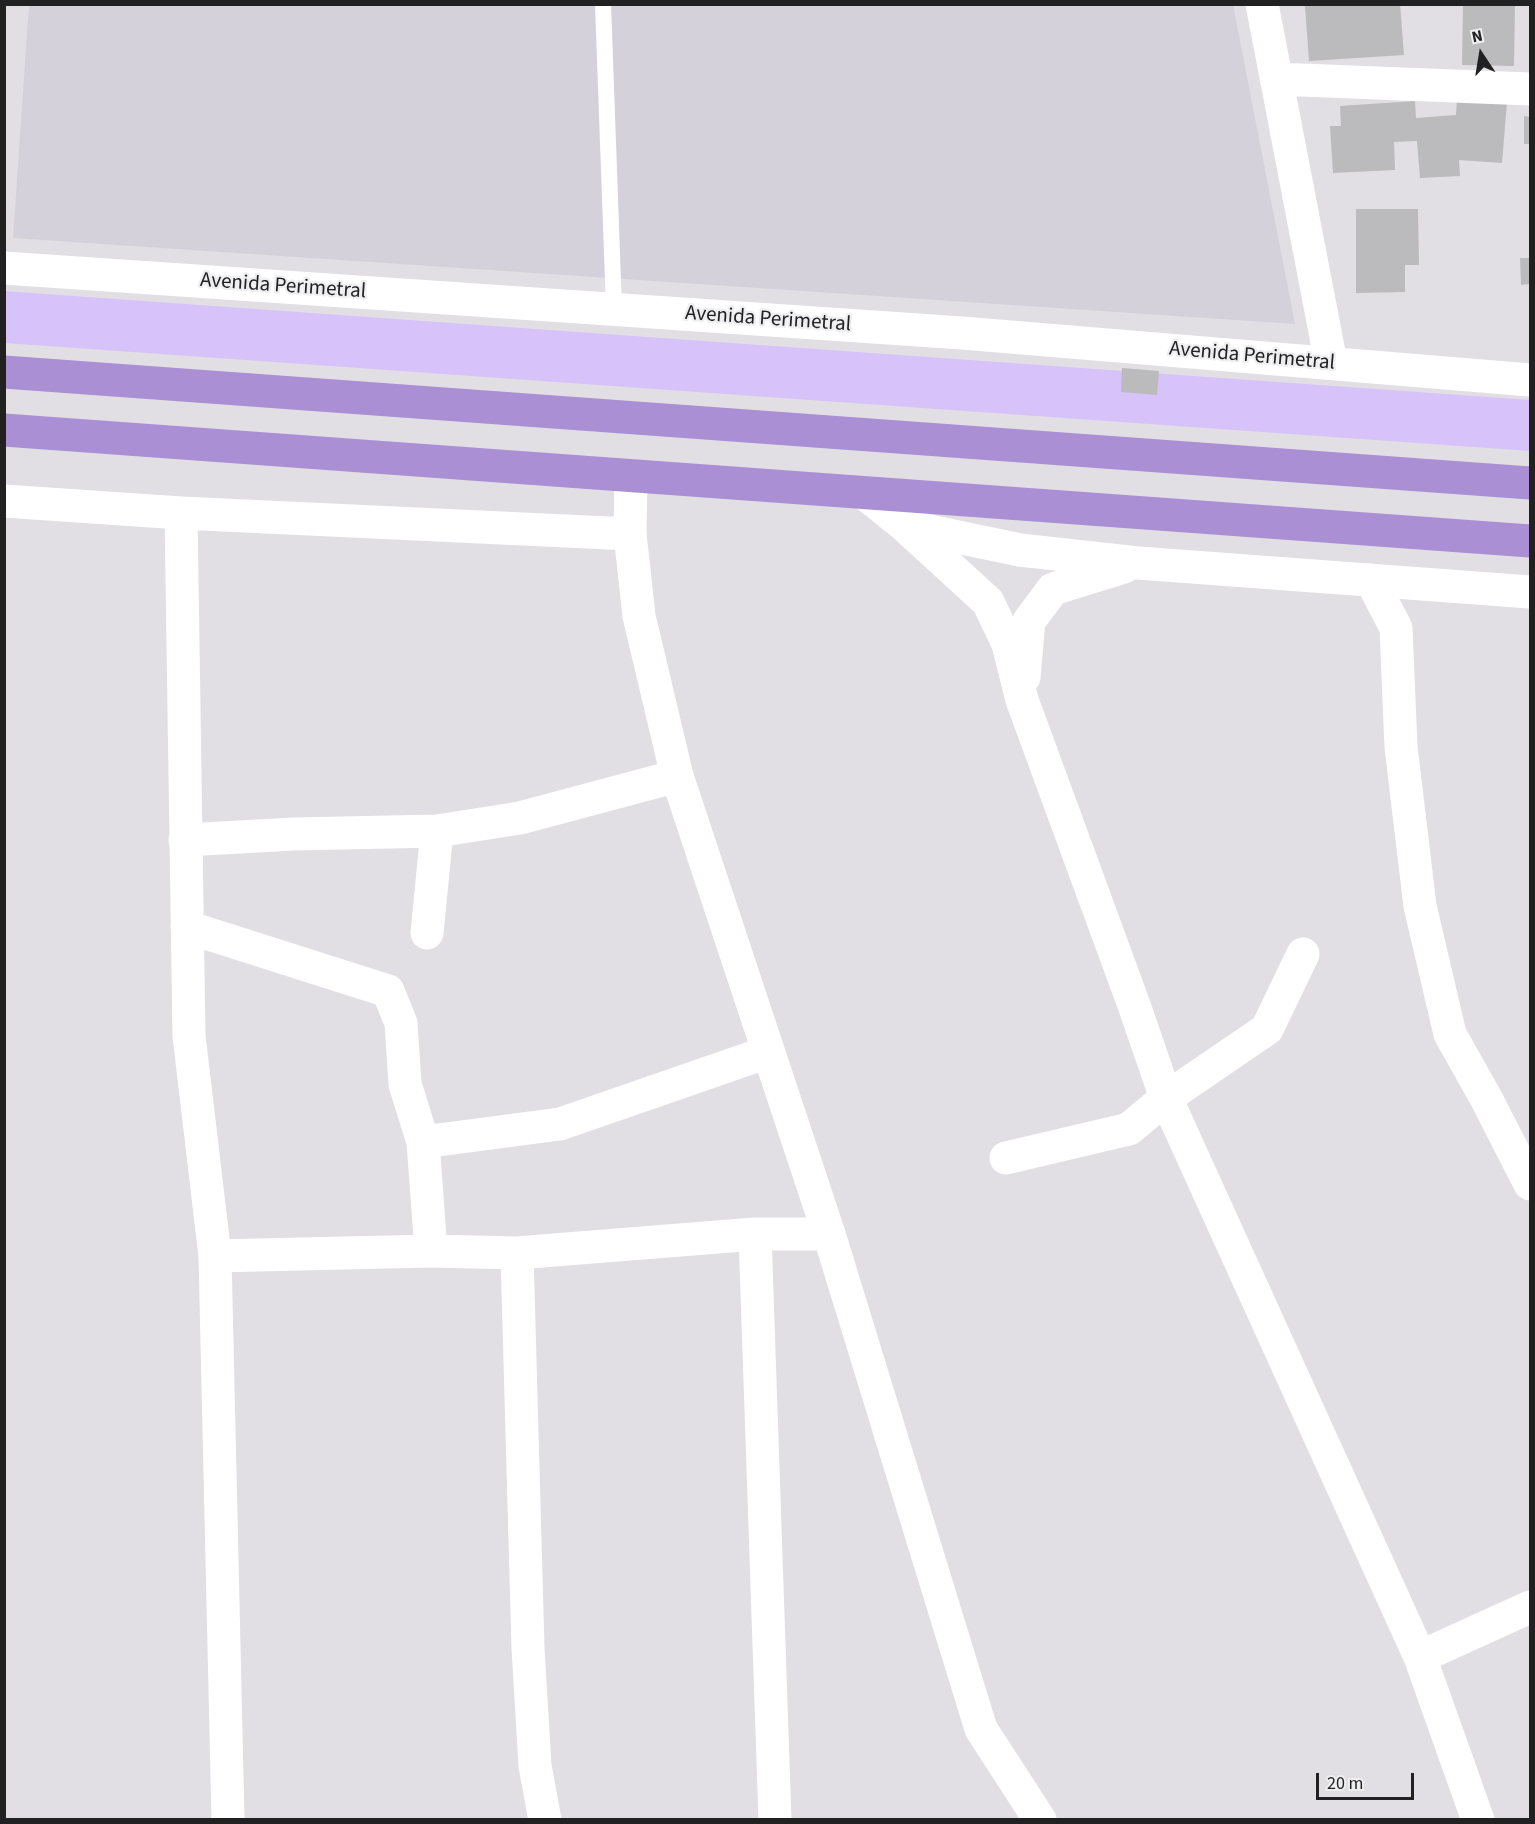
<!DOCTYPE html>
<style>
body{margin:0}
#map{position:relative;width:1535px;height:1824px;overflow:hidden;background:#e1dfe3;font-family:"Source Sans 3",sans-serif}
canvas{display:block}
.frame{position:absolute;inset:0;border:6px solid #212122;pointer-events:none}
.north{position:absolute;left:1451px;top:24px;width:60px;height:60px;-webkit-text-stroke:4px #eeedf0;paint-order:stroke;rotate:348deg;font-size:16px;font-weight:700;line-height:24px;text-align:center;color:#212122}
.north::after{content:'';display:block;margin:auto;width:21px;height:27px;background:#212122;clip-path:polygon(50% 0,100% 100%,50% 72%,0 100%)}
.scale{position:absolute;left:1316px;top:1773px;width:98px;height:27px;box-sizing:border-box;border:3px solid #212122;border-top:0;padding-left:8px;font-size:18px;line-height:21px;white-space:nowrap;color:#212122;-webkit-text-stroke:4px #eeedf0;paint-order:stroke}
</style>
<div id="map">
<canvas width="1535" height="1824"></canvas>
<div class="frame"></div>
<div class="north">N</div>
<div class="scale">20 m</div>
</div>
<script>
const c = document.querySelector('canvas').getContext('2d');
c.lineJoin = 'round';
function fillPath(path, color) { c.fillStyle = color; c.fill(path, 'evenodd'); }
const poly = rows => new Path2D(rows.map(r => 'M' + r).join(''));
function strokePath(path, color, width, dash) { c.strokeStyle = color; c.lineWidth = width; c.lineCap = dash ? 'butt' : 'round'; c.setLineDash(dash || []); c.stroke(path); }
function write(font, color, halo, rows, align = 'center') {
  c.font = font + ' "Source Sans 3",sans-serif'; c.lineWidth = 4.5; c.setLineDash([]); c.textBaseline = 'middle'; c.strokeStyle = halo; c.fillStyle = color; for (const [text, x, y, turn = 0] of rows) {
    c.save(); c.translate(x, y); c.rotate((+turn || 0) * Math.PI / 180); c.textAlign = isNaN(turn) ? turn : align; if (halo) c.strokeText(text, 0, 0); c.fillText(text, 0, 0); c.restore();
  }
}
fillPath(poly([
 [29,5,1233,5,1295,324,13,238]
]), '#d4d1db');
fillPath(poly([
 [4,291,1530,400,1530,451,5,343]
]), '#d7c3fa');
fillPath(poly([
 [1329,4,1400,4,1404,55,1309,61,1305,6],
 [1463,4,1515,4,1514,66,1462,65],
 [1457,98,1507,102,1502,163,1459,160,1460,176,1420,178,1417,141,1394,142,1395,170,1333,173,1330,126,1341,126,1340,106,1415,101,1416,118,1456,115],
 [1524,116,1530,117,1530,144,1524,144],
 [1356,209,1418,209,1419,265,1405,265,1405,292,1356,293],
 [1520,258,1530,258,1530,284,1521,285],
 [1122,368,1159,371,1157,395,1121,392]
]), '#bbbabd');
strokePath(poly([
 [603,4,614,309]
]), '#fff', 16);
strokePath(poly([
 [1262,4,1331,363],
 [1276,79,1530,89],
 [4,268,962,333,1530,380],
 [864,493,905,526,1020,550,1138,563,1530,592],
 [4,501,181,513,630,534],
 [181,513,189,1036,215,1256,228,1820],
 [905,526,988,602,1008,644,1022,700,1134,1005,1166,1098,1420,1657,1478,1820],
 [1371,580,1396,628,1401,747,1420,906,1450,1034,1487,1100,1530,1184],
 [1024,677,1029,621,1053,589,1124,567],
 [185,840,294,834,437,831,520,818,677,776],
 [187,927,388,991,401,1023,405,1084,423,1142,431,1251],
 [427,933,437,831],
 [423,1142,560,1124,768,1052],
 [1006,1158,1129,1129,1166,1098,1267,1029,1303,954],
 [755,1234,775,1820],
 [517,1253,528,1648,535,1766,545,1820],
 [215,1256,431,1251,517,1253,755,1234,829,1234],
 [1420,1657,1530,1607]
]), '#fff', 33);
strokePath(poly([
 [631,476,630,534,639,616,677,776,829,1234,981,1729,1040,1820]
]), '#fff', 33);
strokePath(poly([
 [4,372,1530,483],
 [4,430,1530,541]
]), '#aa8fd4', 33);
write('21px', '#212122', '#eeedf0', [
 ["Avenida Perimetral",283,287,4],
 ["Avenida Perimetral",768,320,4],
 ["Avenida Perimetral",1252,357,5]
]);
</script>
